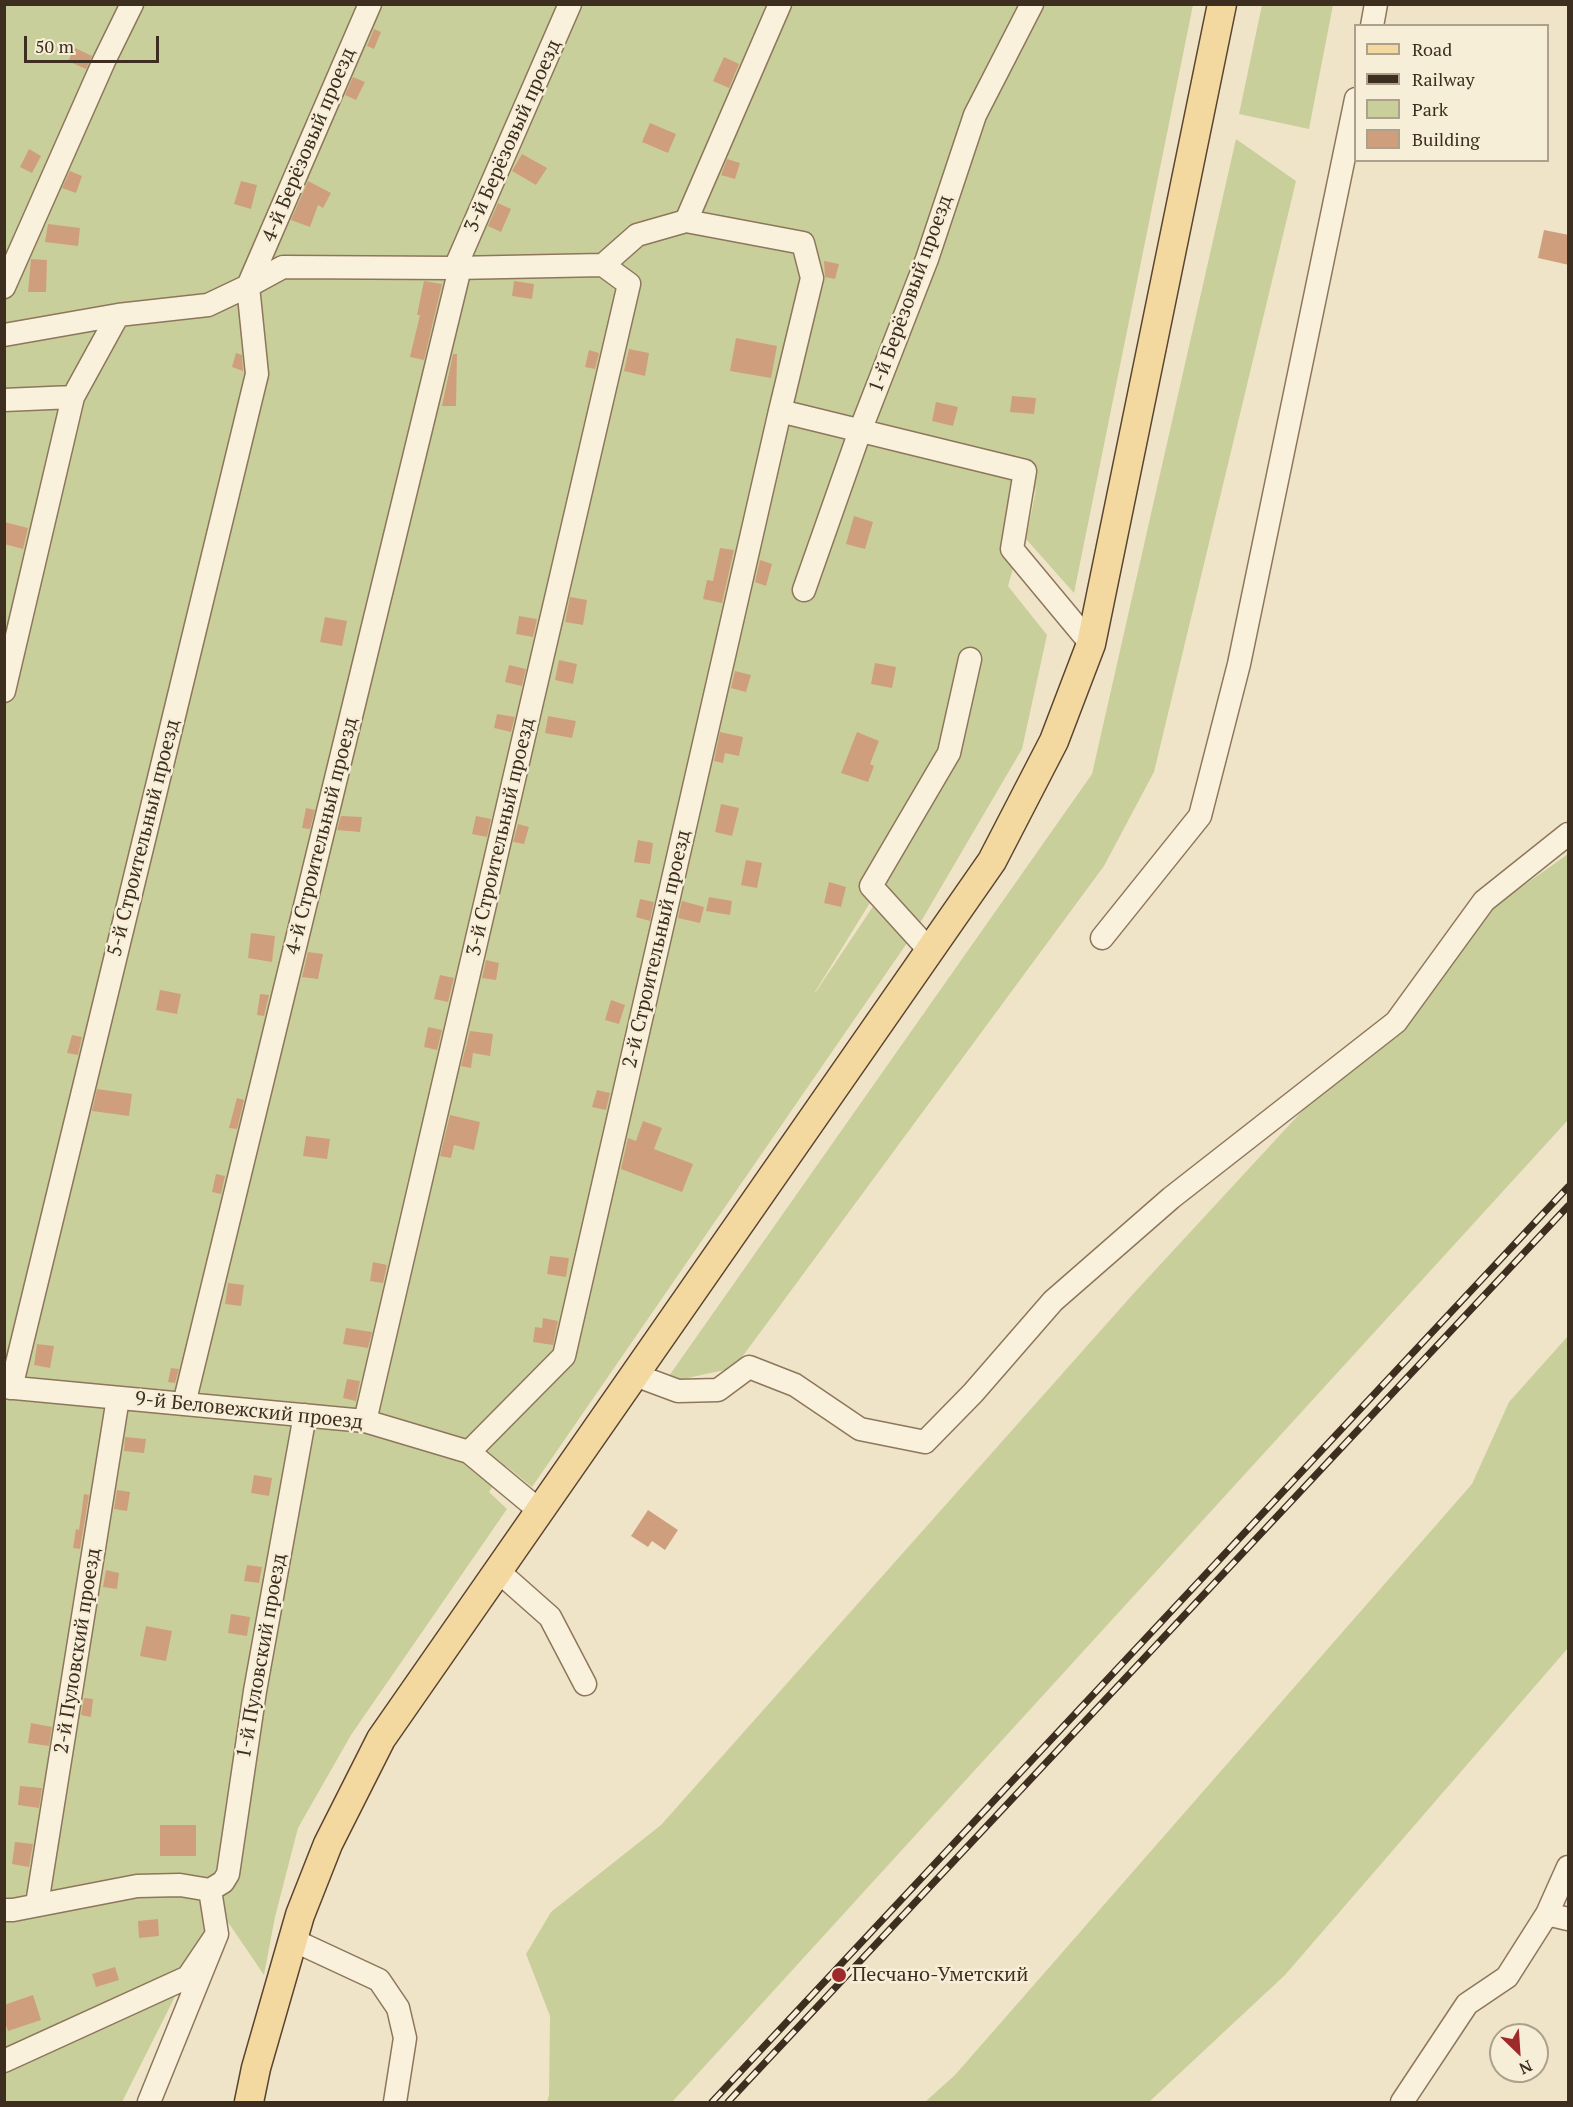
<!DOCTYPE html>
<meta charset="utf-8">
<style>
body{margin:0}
#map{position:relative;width:1573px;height:2107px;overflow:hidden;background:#f0e4c8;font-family:"PT Serif",serif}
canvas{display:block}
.frame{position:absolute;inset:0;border:6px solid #3d2e20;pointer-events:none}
.legend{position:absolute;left:1354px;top:24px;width:195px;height:138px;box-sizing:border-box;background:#f7eed8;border:2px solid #ada18e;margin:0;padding:8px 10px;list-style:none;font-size:18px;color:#3d2e20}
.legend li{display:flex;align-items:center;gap:12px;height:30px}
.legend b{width:30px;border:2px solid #ada18e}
.north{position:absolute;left:1489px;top:2023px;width:60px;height:60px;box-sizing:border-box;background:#f7eed8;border:2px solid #ada18e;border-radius:50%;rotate:155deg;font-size:16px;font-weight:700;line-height:24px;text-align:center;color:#3d2e20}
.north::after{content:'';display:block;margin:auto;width:21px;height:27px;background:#9e2a2b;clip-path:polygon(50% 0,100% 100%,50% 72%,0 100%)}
.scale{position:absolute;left:24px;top:36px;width:135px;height:27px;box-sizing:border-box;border:3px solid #3d2e20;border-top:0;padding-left:8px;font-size:18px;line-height:21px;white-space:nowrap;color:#3d2e20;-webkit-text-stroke:4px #f7eed8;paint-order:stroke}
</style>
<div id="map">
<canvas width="1573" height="2107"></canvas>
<div class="frame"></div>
<ul class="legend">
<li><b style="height:8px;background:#f3d9a0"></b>Road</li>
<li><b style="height:8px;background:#3d2e20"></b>Railway</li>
<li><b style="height:16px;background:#c9cf9b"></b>Park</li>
<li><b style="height:16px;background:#cf9f7d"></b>Building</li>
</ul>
<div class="north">N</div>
<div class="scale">50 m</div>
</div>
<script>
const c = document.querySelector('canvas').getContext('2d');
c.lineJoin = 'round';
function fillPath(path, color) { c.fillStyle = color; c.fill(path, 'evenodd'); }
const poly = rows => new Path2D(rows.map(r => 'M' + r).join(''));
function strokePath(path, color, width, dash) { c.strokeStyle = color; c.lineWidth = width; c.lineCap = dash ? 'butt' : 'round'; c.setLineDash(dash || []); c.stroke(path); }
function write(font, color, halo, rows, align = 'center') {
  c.font = font + ' "PT Serif",serif'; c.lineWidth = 5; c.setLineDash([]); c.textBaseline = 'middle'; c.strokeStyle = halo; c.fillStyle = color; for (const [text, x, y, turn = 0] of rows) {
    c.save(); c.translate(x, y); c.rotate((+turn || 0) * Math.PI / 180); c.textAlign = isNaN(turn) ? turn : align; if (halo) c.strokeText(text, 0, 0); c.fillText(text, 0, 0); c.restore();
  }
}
fillPath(poly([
 [5,5,1193,5,1074,593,1026,539,1037,484,1008,586,1047,635,1022,749,916,930,532,1487,506,1466,489,1492,507,1509,351,1735,298,1828,275,1917,264,1975,219,1909,122,2102,5,2102],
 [940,789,872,908,815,993,815,992],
 [1262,5,1333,5,1309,129,1239,114],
 [1236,139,1296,181,1154,772,1104,866,734,1368,664,1383,1092,774],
 [1568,854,1568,1120,672,2102,547,2102,549,2095,550,2016,526,1954,551,1912,661,1825,1134,1293,1485,913],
 [1568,1336,1568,1648,1285,1975,1149,2102,925,2102,955,2075,1472,1484,1509,1402]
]), '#c9cf9b');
fillPath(poly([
 [374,29,381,32,374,49,367,46],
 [75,48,92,56,86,69,68,61],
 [724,57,739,64,729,88,713,81],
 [353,77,365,82,356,100,345,95],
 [650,123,676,134,668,153,642,142],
 [29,149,41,156,32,173,20,167],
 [522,154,547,168,536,185,512,171],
 [727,159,740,163,735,179,721,175],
 [70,171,82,176,76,193,62,188],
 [241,181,257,185,251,209,234,204],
 [308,181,331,193,323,208,318,205,310,227,291,220],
 [498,203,511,209,501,232,488,226],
 [48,224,80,228,78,246,45,242],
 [1544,230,1569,235,1569,265,1538,258],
 [31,259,47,260,46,292,28,292],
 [824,261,839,264,835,279,825,277],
 [424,281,442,284,424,360,410,357,420,315,417,315],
 [514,281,534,284,532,299,512,296],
 [736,338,777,346,771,378,730,371],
 [629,349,649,353,645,376,624,371],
 [589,350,599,353,595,369,585,367],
 [236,353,242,355,243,371,232,367],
 [453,354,457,354,456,406,442,406],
 [1012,396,1036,398,1034,414,1010,412],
 [936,402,958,407,953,426,932,421],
 [854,516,873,522,865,549,846,544],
 [4,522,28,528,23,549,4,544],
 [720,548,734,550,722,603,703,599,707,580,713,581],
 [760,560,772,564,766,586,755,582],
 [570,597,587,600,583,625,565,622],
 [519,616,537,619,533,637,516,634],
 [325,617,347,621,342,646,320,642],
 [559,660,577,664,573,684,555,680],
 [875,663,896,667,892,688,871,684],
 [509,665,526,669,522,686,505,682],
 [735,671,751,675,746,692,731,688],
 [497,714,515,717,511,732,494,728],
 [548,716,576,721,572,738,545,733],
 [720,732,743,737,739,756,725,753,723,763,714,761],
 [857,732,879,741,870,764,874,766,868,782,841,773],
 [721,804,739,808,732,836,715,832],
 [306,808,315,810,310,829,302,828],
 [341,816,362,817,360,832,337,830],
 [476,816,491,819,487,837,472,834],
 [518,824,529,827,524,844,513,842],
 [638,840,653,843,650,864,634,862],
 [746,860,762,863,757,888,741,885],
 [829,882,846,887,841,907,824,903],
 [709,897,732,901,730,915,706,911],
 [640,899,654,902,650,921,636,917],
 [682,901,704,907,700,923,678,918],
 [251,933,275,936,272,962,248,958],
 [308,952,323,954,318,979,302,977],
 [486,960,499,963,496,980,482,978],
 [440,975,454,978,448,1002,434,999],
 [160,990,181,994,177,1014,156,1010],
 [260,994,269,995,264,1016,257,1015],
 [611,1000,625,1005,619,1024,605,1020],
 [428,1027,442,1030,437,1050,424,1047],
 [470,1031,493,1034,490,1056,473,1053,471,1068,461,1066],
 [72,1035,82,1037,78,1055,67,1053],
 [97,1089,132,1094,129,1116,92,1111],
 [597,1090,610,1093,606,1110,592,1107],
 [237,1098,244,1100,237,1129,229,1128],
 [450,1115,480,1122,474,1150,454,1145,451,1158,440,1156],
 [643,1121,662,1128,654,1149,693,1164,682,1192,621,1169,628,1138,636,1141],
 [306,1136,330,1139,327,1159,303,1156],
 [216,1174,225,1176,221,1194,212,1192],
 [550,1256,569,1258,566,1277,547,1274],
 [373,1262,387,1265,383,1283,370,1281],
 [228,1283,244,1285,241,1306,225,1304],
 [543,1318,558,1321,553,1345,533,1342,535,1327,542,1328],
 [346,1328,372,1332,368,1348,343,1344],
 [37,1344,54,1346,50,1368,34,1365],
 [171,1368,179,1369,175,1383,168,1382],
 [347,1379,360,1381,356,1401,343,1398],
 [125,1437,146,1439,144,1453,124,1451],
 [254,1475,272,1478,269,1496,251,1493],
 [117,1490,130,1492,127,1511,114,1509],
 [84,1494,89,1495,80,1549,73,1548,76,1529,79,1530],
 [648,1510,678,1530,665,1550,652,1541,648,1547,631,1536],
 [247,1565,262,1567,259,1583,244,1581],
 [106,1570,119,1573,117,1589,103,1587],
 [231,1614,250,1617,247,1636,228,1633],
 [146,1626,172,1631,166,1661,140,1656],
 [84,1698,93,1699,91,1717,81,1715],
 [31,1723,52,1727,49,1746,28,1743],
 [20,1786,42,1788,39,1808,18,1805],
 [160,1825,196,1825,196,1856,160,1856],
 [15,1842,33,1844,29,1867,12,1864],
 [158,1919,159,1936,139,1938,138,1921],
 [115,1967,119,1980,96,1987,92,1974],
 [33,1995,41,2020,8,2031,4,2020,4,2005]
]), '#cf9f7d');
const minor = poly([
 [1372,26,1376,4],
 [686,221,780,4],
 [455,268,570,4],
 [4,287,104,61,132,4],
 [4,335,118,315,208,305,248,286,283,267,455,268,603,265,637,235,686,221,803,243,812,278,780,411,1025,471,1012,549,1091,644],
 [4,400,73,397],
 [804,590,860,431,927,259,975,115,1032,4],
 [4,691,73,397,118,315],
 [1102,938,1200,816,1239,664,1356,99],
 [930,951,871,886,949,753,970,659],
 [635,1375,678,1391,718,1390,749,1367,795,1385,860,1429,925,1442,973,1393,1053,1301,1171,1198,1396,1022,1484,901,1568,834],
 [4,1387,365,1421,469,1452,540,1511],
 [11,1388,257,374,248,286,370,4],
 [184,1404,460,268],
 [365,1421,629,284,603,265],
 [469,1452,564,1356,780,411],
 [498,1571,550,1617,585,1684],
 [1568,1867,1547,1914,1568,1919],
 [210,1890,223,1882,228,1874,255,1691,305,1415],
 [37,1904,118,1398],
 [4,1910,13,1910,137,1886,180,1885,210,1890],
 [293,1940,379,1980,398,2008,405,2038,395,2102],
 [4,2061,188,1977,217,1934],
 [149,2102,217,1934,210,1890],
 [1402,2102,1467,2004,1507,1977,1547,1914]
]);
const major = poly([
 [249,2102,256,2068,300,1915,328,1844,381,1739,992,861,1054,741,1091,644,1222,4]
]);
strokePath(minor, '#8d765c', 25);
strokePath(major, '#5b4430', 31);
strokePath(minor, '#faf1dc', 22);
strokePath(major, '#f3d9a0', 28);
const rail = poly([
 [712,2102,1568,1187],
 [728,2102,1568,1206]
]);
strokePath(rail, '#3d2e20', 7);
strokePath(rail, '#f7eed8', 4.5, [14]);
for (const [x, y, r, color] of [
 [839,1975,8,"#9e2a2b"]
]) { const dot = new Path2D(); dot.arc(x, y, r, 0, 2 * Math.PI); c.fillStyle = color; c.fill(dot); strokePath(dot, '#f7eed8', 2); }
write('20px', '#3d2e20', '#f7eed8', [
 ["3-й Берёзовый проезд",513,136,-66],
 ["4-й Берёзовый проезд",309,145,-67],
 ["1-й Берёзовый проезд",911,294,-70],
 ["4-й Строительный проезд",322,836,-76],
 ["3-й Строительный проезд",501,837,-77],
 ["5-й Строительный проезд",144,838,-76],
 ["2-й Строительный проезд",657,949,-77],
 ["9-й Беловежский проезд",249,1411,6],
 ["2-й Пуловский проезд",78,1651,-81],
 ["1-й Пуловский проезд",262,1656,-80]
]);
write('20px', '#3d2e20', '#f7eed8', [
 ["Песчано-Уметский",852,1975]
], 'left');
</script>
